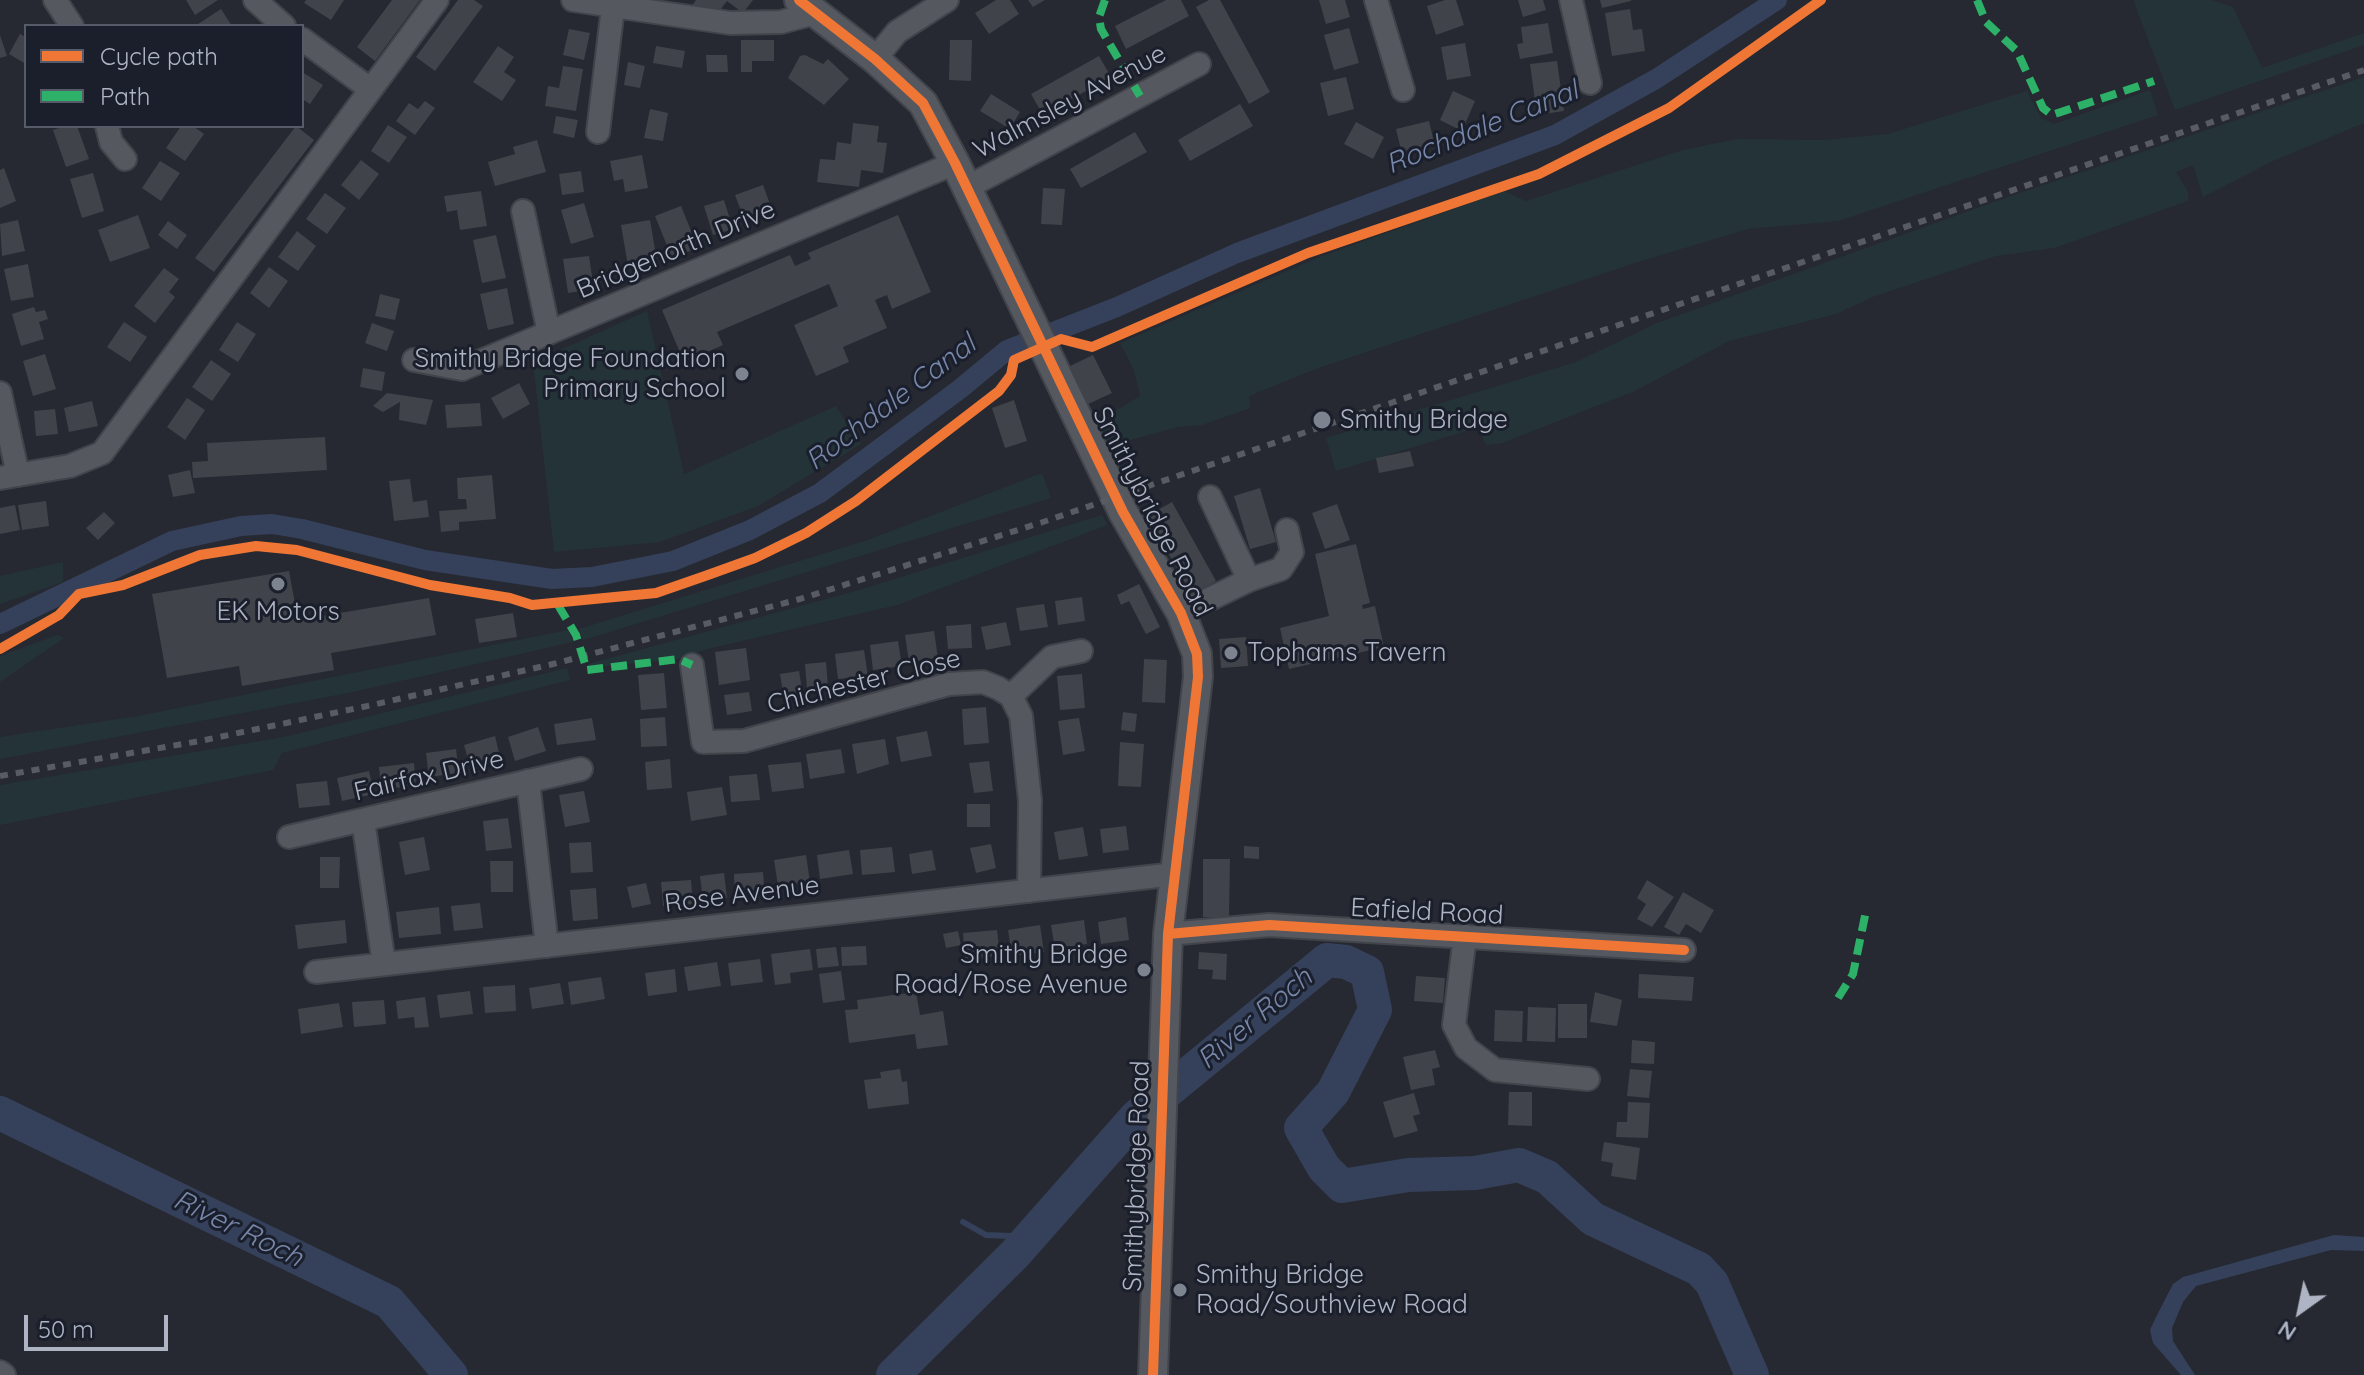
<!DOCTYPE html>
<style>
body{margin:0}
#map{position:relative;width:2364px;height:1375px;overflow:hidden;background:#262931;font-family:Quicksand,sans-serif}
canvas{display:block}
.legend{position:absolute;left:24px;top:24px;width:280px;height:104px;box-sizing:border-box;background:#1a1f2b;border:2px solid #555b68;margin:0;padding:10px 14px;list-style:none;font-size:24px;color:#aeb4c3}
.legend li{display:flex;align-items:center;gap:16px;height:40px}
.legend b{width:40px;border:2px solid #555b68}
.north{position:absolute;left:2260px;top:1271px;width:80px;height:80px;-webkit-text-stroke:6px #1a1f2b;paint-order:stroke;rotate:213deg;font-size:22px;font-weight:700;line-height:32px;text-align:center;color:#aeb4c3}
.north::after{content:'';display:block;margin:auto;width:28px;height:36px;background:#aeb4c3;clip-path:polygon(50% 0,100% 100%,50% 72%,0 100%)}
.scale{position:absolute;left:24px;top:1315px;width:144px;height:36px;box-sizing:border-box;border:4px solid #aeb4c3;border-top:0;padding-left:10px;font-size:24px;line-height:28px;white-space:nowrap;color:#aeb4c3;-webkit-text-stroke:6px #1a1f2b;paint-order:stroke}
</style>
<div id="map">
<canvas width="2364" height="1375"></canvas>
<ul class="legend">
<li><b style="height:10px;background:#f07635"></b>Cycle path</li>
<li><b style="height:10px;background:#2db169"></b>Path</li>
</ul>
<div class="north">N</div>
<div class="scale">50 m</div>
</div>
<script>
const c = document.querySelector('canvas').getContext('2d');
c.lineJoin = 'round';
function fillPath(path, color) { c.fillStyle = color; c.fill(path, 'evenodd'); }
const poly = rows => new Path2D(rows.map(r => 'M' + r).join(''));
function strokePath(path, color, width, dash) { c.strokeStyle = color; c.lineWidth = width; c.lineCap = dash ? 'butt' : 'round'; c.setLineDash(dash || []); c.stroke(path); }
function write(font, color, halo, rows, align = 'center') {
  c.font = font + ' Quicksand,sans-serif'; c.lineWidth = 6; c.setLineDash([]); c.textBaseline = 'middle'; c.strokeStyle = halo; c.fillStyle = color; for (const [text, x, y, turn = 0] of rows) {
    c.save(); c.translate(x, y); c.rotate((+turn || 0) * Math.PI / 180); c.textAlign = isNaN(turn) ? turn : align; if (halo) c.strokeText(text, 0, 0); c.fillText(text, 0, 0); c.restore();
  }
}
fillPath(poly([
 [2133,0,2212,0,2233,7,2262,68,2364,33,2364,45,2175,110],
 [2364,77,2364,123,2273,161,2203,197,2193,165,2176,172,2188,192,2188,201,2054,248,1996,256,1875,296,1836,314,1729,341,1635,391,1502,443,1486,445,1479,427,1336,471,1326,438,1576,362,1657,323,2011,196],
 [2150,90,2158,115,1838,221,1748,229,1641,261,1318,368,1249,396,1250,408,1202,425,1178,427,1108,446,1097,422,1140,396,1134,370,1120,343,1322,256,1504,191,1526,201,1683,150,1737,139,1824,140,1888,134,2027,91,2041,118,2054,124],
 [647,311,684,474,836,406,861,444,758,506,660,542,554,552,533,362],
 [1042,473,1051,498,583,640,579,629,868,540],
 [1102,515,1107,525,897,605,703,650,686,658,589,668,588,664,859,590],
 [63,562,63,582,0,604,0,576],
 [568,630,573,642,348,693,0,759,0,737,138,716],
 [57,635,64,638,0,682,0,656],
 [567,668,570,680,282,753,273,770,0,825,0,785,284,737]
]), '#243337');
fillPath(poly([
 [2334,1235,2364,1237,2364,1251,2331,1250,2196,1286,2183,1302,2172,1328,2173,1341,2195,1375,2181,1375,2153,1343,2150,1330,2156,1317,2173,1284,2183,1277]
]), '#35415a');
strokePath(poly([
 [963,1222,986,1235,1011,1236,1024,1242]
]), '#35415a', 6);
strokePath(poly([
 [0,624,172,541,241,526,272,524,302,529,425,560,552,579,592,577,673,561,750,530,820,493,960,389,1007,350,1117,307,1237,253,1555,135,1656,79,1777,0]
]), '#35415a', 20);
strokePath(poly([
 [0,1113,389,1302,451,1375],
 [893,1375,1015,1254,1136,1117,1327,960,1346,962,1367,972,1375,1010,1333,1092,1301,1128,1324,1168,1342,1186,1408,1175,1475,1173,1519,1165,1547,1177,1593,1219,1699,1269,1712,1283,1752,1375]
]), '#35415a', 34);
fillPath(poly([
 [186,0,218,0,195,15],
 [306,0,344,0,331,20,304,3],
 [392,0,420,0,375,61,357,47],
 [458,0,474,0,483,6,435,71,416,57],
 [696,0,753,0,743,13,727,1,720,10,691,7],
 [996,0,1010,0,1019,14,989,34,975,13],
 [1028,0,1045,0,1033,7],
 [1166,0,1181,0,1189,16,1126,49,1115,26],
 [1209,0,1220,0,1270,92,1249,104,1196,7],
 [1319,0,1345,0,1350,17,1326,24],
 [1445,0,1456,0,1464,25,1436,35,1427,6],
 [1518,0,1543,0,1546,10,1523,17],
 [1600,0,1631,0,1631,1,1602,8],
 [221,9,232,26,195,26],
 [1630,9,1633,30,1642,29,1645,51,1612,56,1605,13],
 [1548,23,1553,53,1520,59,1517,44,1523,43,1521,27],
 [1349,28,1359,63,1334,70,1324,35],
 [569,29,590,33,584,60,563,55],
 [20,34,26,37,26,64,9,54],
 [0,35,7,56,0,58],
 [741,40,774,40,774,61,752,61,752,72,741,72],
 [950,40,972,40,971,81,949,80],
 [1465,43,1471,76,1447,80,1441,47],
 [498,46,514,57,504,72,516,80,502,101,473,82],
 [656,46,685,51,682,68,653,63],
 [706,55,727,55,728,72,707,72],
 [805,55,823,64,828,59,849,79,824,105,788,78,800,56],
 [1099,56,1111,77,1043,115,1031,94],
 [1557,61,1564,111,1537,115,1530,64],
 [628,62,645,66,640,88,624,85],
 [563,66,583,69,576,111,545,106,548,86,559,88],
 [302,72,323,85,310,104,302,99],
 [1346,77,1354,109,1328,116,1320,83],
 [1453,91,1475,101,1462,131,1440,120],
 [991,94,1020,112,1010,129,980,111],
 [425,101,435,108,415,135,396,121,409,103,418,109],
 [1240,104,1253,126,1190,161,1178,140],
 [650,109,668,113,663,141,644,138],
 [556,116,578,120,574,138,553,133],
 [1429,121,1435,146,1402,154,1396,129],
 [1356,122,1384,137,1373,159,1344,144],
 [853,123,879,126,877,142,887,143,883,173,861,170,859,187,817,182,820,159,835,160,837,142,851,144],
 [388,125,407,137,389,163,371,151],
 [65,126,77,126,89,159,66,167,53,130],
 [181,126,193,126,204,134,185,161,166,148],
 [296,126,314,140,214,272,195,258],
 [1135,132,1147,152,1081,188,1070,169],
 [537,140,546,172,495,186,488,162,515,154,513,147],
 [642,155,648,188,625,192,623,179,614,181,610,161],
 [361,160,379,174,359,200,341,185],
 [160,161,180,173,161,201,142,188],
 [4,168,16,201,0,208,0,170],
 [581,171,584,192,562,195,559,174],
 [93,173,104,211,82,218,70,179],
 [763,185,773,212,745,222,735,195],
 [1043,188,1065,189,1062,225,1041,224],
 [481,191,487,226,460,230,457,210,447,212,444,196],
 [325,193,346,208,327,234,306,219],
 [724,200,733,229,713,235,704,206],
 [584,203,594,237,571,244,561,210],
 [681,206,698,248,672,258,655,216],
 [138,215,150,248,110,262,98,230],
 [898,215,931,292,892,309,887,295,875,300,887,328,843,347,849,362,816,376,794,325,838,306,829,284,717,332,723,345,684,362,662,310,790,255,795,266,811,259,808,253],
 [18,220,25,251,2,256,0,224],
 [650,220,657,261,628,266,621,225],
 [168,221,187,235,177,249,158,235],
 [297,231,316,246,298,271,278,257],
 [496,235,506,278,482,283,473,240],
 [589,256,594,289,568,293,563,259],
 [28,264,34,297,11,301,4,269],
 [269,267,288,281,269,308,250,293],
 [164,268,179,279,169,292,175,297,155,323,134,306],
 [507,288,514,324,488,330,480,294],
 [380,294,400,299,395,320,375,316],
 [34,307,36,312,45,310,48,319,39,322,44,339,21,346,12,314],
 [124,322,147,337,130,362,107,347],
 [237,322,256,334,238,362,219,350],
 [372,323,394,331,387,351,365,343],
 [45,354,56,389,33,396,23,361],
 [1093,355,1112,393,1086,405,1068,367],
 [211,360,231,374,212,401,192,387],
 [363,368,385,372,382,391,360,387],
 [519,383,530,404,503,419,491,398],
 [387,393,433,400,426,425,399,420,400,402,383,412,373,406],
 [187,398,205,410,185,440,167,427],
 [1014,400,1027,441,1005,448,992,408],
 [92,401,98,426,69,432,64,408],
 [480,403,482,426,447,428,445,405],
 [55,409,58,434,36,436,34,411],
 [325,437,327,470,193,478,192,462,208,461,207,443],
 [1410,451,1414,466,1379,473,1376,458],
 [190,470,195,493,173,497,168,475],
 [492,475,496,519,459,522,459,530,441,532,439,511,467,509,466,499,458,499,457,478],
 [410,479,413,502,427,500,429,517,394,521,389,481],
 [1260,488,1276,542,1250,549,1234,496],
 [46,501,49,526,22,530,18,505],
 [1172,502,1216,581,1192,595,1147,516],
 [1337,504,1350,540,1325,549,1312,513],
 [15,505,20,530,0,534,0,508],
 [104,512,115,523,98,540,86,528],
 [1356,544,1370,603,1362,605,1363,609,1375,606,1384,647,1289,669,1280,628,1329,616,1315,554],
 [289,571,298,620,429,598,436,635,331,653,334,670,242,686,239,666,167,678,152,594],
 [1139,584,1160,627,1146,634,1129,601,1121,605,1117,595],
 [1082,597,1085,621,1058,625,1055,601],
 [1044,604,1048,627,1020,631,1016,608],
 [513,613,517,637,479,643,475,619],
 [1006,622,1011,645,986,650,981,627],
 [971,624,972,648,948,649,946,626],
 [934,631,938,658,909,662,905,635],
 [1246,637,1248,666,1221,668,1219,639],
 [898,641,902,666,873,670,870,645],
 [746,648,750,680,719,685,715,652],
 [864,650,868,676,838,679,835,654],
 [1144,659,1167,660,1165,703,1142,702],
 [826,662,828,687,807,689,805,664],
 [799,671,803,696,784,699,780,674],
 [664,673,667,708,641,710,638,675],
 [1082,674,1085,708,1060,710,1057,676],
 [749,692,752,711,727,715,724,695],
 [986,707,989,743,964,745,962,709],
 [1123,712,1137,714,1135,732,1121,730],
 [665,717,667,746,641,747,640,719],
 [592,718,596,740,557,745,554,724],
 [1079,718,1085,751,1063,755,1058,721],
 [538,727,546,751,515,761,508,737],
 [927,731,932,756,901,762,896,737],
 [495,736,501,761,471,770,464,745],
 [885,739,889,764,857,774,852,744],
 [1120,742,1144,744,1141,787,1118,786],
 [456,749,459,773,429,777,426,753],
 [841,749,845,773,810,779,806,754],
 [670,759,672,788,647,790,645,762],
 [989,761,993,791,974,793,969,763],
 [801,762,804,788,772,792,768,765],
 [414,763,416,786,381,789,379,767],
 [369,771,374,794,342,801,337,778],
 [757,774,760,800,731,802,729,776],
 [327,781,330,805,299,808,296,784],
 [722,787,727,815,691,821,687,792],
 [584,791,590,822,565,827,559,795],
 [967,804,990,804,990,827,967,827],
 [508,818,512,848,486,851,483,821],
 [1126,826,1129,850,1103,853,1100,829],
 [1083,827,1088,856,1059,860,1054,832],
 [424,837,430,870,405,875,399,842],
 [591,842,593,872,571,873,569,843],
 [991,844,996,868,976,873,970,848],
 [1244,846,1259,847,1259,859,1244,858],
 [892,847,895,872,862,875,860,850],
 [849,850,853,874,820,879,817,855],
 [932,850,936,870,912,874,909,854],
 [806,855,810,882,778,886,774,860],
 [320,857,340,857,339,888,320,888],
 [1203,859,1230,859,1229,917,1203,917],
 [490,861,513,861,513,892,491,892],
 [763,872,765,898,735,899,734,874],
 [724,873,727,898,703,901,700,876],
 [691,880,693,904,663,906,661,882],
 [1647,880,1674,897,1652,927,1637,919,1646,904,1637,898],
 [646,883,651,904,632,908,627,887],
 [596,888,598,919,573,921,570,890],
 [1683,892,1714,910,1701,933,1686,924,1679,935,1664,927],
 [480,903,483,928,454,931,451,906],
 [439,907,441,934,399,938,396,912],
 [1126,917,1129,940,1101,944,1098,922],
 [345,920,347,943,298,949,295,925],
 [1084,920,1087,944,1055,949,1051,925],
 [1040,925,1044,952,1012,956,1008,930],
 [997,930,1000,956,965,959,963,933],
 [958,931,961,945,946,948,943,934],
 [866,946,867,965,842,966,841,947],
 [836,947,839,966,818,968,816,949],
 [810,949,813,970,790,973,791,983,775,985,771,954],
 [1199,952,1227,954,1226,980,1212,979,1213,970,1198,969],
 [760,959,763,982,731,986,728,963],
 [717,962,721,986,688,991,684,967],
 [675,969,677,992,648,996,645,973],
 [841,971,845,1000,823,1003,819,974],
 [1639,974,1694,977,1692,1001,1638,998],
 [1416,976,1445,978,1443,1003,1414,1001],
 [601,977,605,999,571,1005,568,982],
 [560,983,564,1004,532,1009,529,988],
 [515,985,516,1011,485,1013,483,987],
 [470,991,473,1014,440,1018,437,995],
 [916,992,920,1015,943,1011,948,1045,917,1049,915,1034,849,1043,845,1010,858,1009,857,1000],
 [1595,992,1622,1000,1617,1026,1590,1022],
 [425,997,429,1027,415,1028,414,1017,398,1019,396,1001],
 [384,1000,386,1024,354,1027,352,1002],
 [339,1003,343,1027,301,1034,298,1009],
 [1558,1004,1587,1004,1587,1038,1558,1038],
 [1528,1007,1556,1008,1555,1042,1527,1041],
 [1495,1010,1523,1011,1522,1042,1494,1041],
 [1632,1040,1655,1042,1654,1064,1631,1063],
 [1435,1050,1440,1067,1432,1069,1435,1085,1411,1090,1403,1057],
 [900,1069,902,1082,907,1081,909,1104,868,1109,864,1080,881,1078,880,1072],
 [1630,1069,1652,1071,1649,1098,1627,1096],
 [1509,1092,1532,1092,1532,1126,1508,1125],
 [1414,1093,1420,1114,1413,1116,1418,1131,1394,1138,1383,1102],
 [1628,1102,1650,1103,1648,1138,1616,1137,1617,1122,1627,1122],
 [1604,1142,1640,1148,1636,1180,1611,1176,1613,1163,1601,1161]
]), '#404349');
const minor = poly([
 [55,0,72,26],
 [255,0,284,26],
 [573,0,730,23,781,22,815,13],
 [1376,0,1403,90],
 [1571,0,1590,83],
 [302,39,370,89],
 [875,59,897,32,947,0],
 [107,126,111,142,125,159],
 [598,132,613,7],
 [966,188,1199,64],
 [523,211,549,333],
 [414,360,462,369,955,163],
 [0,393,18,475],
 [0,478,70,466,102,453,437,0],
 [1210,497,1249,580],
 [1181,613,1249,580,1281,569,1292,552,1287,530],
 [692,665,703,742,744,741,949,684,983,682,998,688,1011,696,1021,716,1030,800,1029,891],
 [1011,696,1052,657,1081,651],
 [528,781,547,946],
 [363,820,384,964],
 [289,837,581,769],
 [1168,934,1269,925,1684,950],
 [1465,936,1454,1025,1466,1048,1495,1070,1588,1079],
 [316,972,1175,874],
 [0,1372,4,1375]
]);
const tertiary = poly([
 [799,0,875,59,923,103,955,163,1123,512,1181,613,1197,654,1198,677,1168,934,1153,1375]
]);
strokePath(minor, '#41444a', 26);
strokePath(tertiary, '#41444a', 32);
strokePath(minor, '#55585f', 22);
strokePath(tertiary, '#55585f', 28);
strokePath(poly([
 [0,776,200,741,372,705,553,664,800,599,1043,522,2364,70]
]), '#595b63', 6, [8, 8]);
strokePath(poly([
 [1105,0,1099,17,1101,29,1140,96],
 [1977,0,1986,22,2017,51,2043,108,2052,115,2154,81],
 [558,605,576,635,587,670,679,659,692,665],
 [1838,998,1853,974,1866,911]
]), '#2db169', 8, [16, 8]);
strokePath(poly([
 [799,0,875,59,923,103,955,163,1123,512,1181,613,1197,654,1198,677,1168,934,1153,1375],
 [0,649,59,615,79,594,123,585,200,555,256,546,297,550,430,585,510,598,532,605,656,593,705,576,755,558,806,533,856,501,999,391,1011,375,1014,360,1061,339,1092,347,1308,253,1539,174,1669,108,1821,0],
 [1168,934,1269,925,1684,950]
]), '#f07635', 10);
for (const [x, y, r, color] of [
 [742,374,8,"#7e8390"],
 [1322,420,10,"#7e8390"],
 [278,584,8,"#7e8390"],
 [1231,653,8,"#7e8390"],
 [1144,970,8,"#7e8390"],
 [1180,1290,8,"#7e8390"]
]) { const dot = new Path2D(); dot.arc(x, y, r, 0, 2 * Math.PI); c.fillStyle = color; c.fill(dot); strokePath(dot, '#1a1f2b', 3); }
write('26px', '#aeb4c3', '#1a1f2b', [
 ["Walmsley Avenue",1070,102,-28],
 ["Bridgenorth Drive",676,250,-23],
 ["Smithybridge Road",1152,512,63],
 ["Chichester Close",864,682,-14],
 ["Fairfax Drive",429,776,-13],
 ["Rose Avenue",742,895,-7],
 ["Eafield Road",1427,912,3],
 ["Smithybridge Road",1137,1176,-88]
]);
write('26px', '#aeb4c3', '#1a1f2b', [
 ["Smithy Bridge Foundation",726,359,"right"],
 ["Primary School",726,389,"right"],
 ["Smithy Bridge",1340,420],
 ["EK Motors",278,612,"center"],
 ["Tophams Tavern",1247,653],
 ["Smithy Bridge",1128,955,"right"],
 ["Road/Rose Avenue",1128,985,"right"],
 ["Smithy Bridge",1196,1275],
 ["Road/Southview Road",1196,1305]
], 'left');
write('italic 28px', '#7787aa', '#1a1f2b', [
 ["Rochdale Canal",1482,128,-22],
 ["Rochdale Canal",891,403,-37],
 ["River Roch",1255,1019,-40],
 ["River Roch",238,1229,26]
]);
</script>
